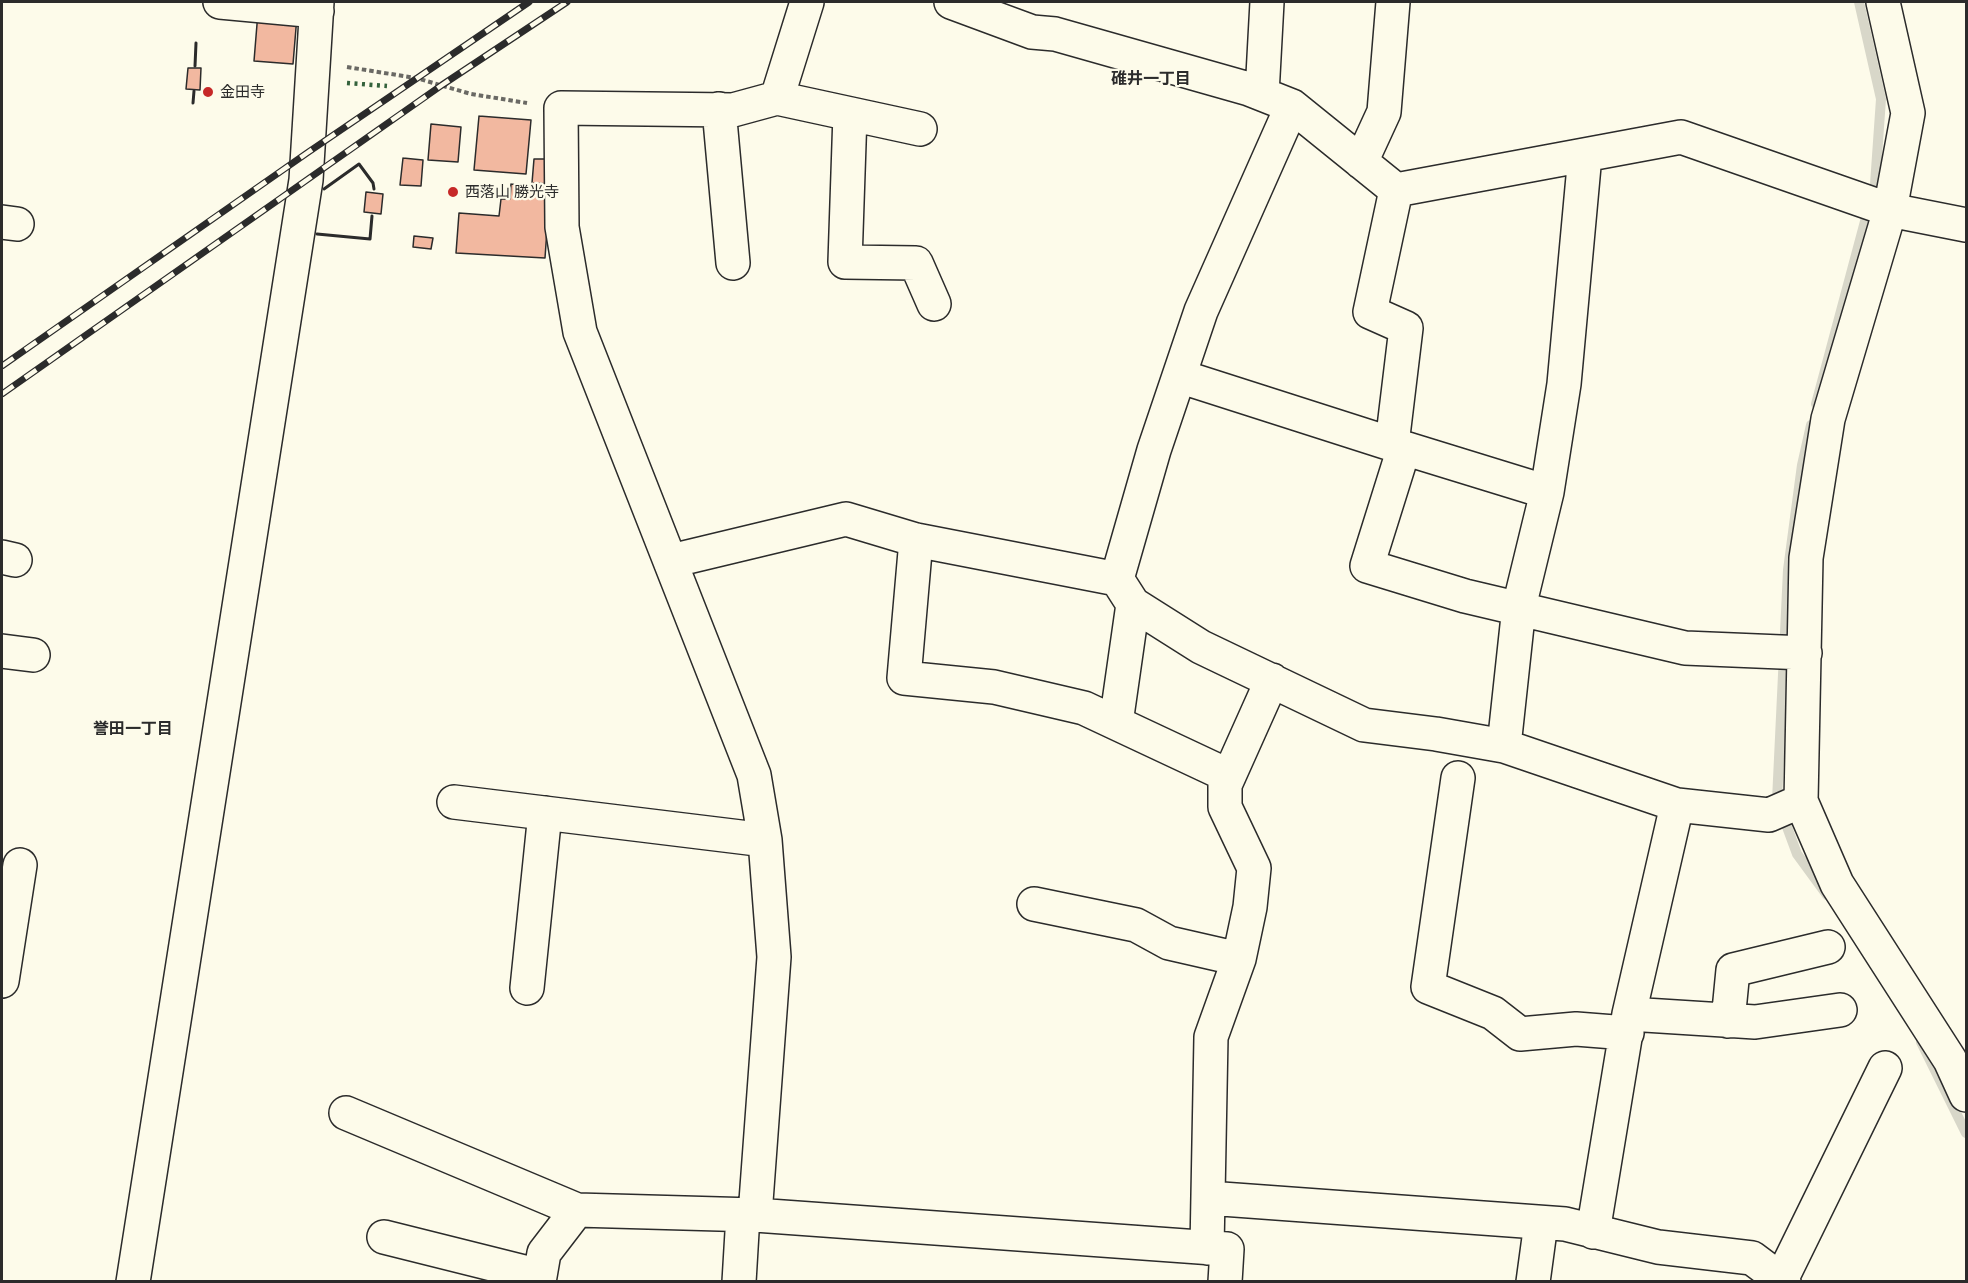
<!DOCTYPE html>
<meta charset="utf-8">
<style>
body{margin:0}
#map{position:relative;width:1968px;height:1283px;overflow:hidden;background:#fdfbea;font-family:Quicksand,sans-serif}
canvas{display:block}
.frame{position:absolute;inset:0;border:3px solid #2b2b2b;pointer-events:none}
</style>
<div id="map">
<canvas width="1968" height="1283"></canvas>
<div class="frame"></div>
</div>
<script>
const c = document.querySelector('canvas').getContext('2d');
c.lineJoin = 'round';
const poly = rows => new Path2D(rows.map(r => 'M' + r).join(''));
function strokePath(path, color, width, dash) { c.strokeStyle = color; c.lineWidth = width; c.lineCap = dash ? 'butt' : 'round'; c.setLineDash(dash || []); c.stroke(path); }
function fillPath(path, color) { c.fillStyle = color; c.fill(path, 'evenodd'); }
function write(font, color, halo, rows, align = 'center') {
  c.font = font + ' Quicksand,"Noto Sans JP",sans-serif'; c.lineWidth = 4.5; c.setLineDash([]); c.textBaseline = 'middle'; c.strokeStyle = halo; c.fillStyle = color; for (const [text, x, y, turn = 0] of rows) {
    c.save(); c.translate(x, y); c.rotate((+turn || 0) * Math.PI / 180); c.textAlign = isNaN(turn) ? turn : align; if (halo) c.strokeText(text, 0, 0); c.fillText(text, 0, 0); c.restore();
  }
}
strokePath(poly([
 [1816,404,1875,184,1881,99,1859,2],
 [1811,425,1802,465,1788,570,1777,800,1797,854,1827,895],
 [1921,1042,1966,1133]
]), '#d8d7c9', 10);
const building = poly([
 [258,12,297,16,293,64,254,61,258,12],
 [188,68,201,68,200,90,186,89,188,68],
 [479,116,531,120,526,174,474,170,479,116],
 [431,124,461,127,458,162,428,160,431,124],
 [403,158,423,160,421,186,400,185,403,158],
 [534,159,552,159,550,184,532,183,534,159],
 [511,184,550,186,545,258,456,253,459,213,499,216,501,199,510,199,511,184],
 [366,192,383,194,381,214,364,212,366,192],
 [414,236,433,238,431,249,413,247,414,236]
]);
fillPath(building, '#f2b8a0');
strokePath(building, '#2b2b2b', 1.5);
const minor = poly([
 [220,2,317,11],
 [951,2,1032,32,1055,34,1249,89,1292,106],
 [1883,2,1908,113,1890,210,1828,419,1806,558,1801,801,1837,884,1950,1060,1966,1095],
 [1262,94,1267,2],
 [777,98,807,2],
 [719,109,733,263],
 [850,114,845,262,916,263,934,304],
 [1361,162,1384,112,1393,2],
 [2,222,17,224],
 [1179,376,1404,448,1547,492],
 [1392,444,1406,328,1370,312,1396,190],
 [1404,448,1367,566,1465,596,1685,648,1805,653],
 [916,540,904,678,994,687,1084,708,1229,776],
 [2,557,15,560],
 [671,561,846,519,916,540,1117,579,1154,450,1201,311,1292,106,1396,190,1681,137,1890,210,1966,225],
 [1117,579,1133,604,1201,647,1364,725,1436,734,1504,746,1677,805,1769,815,1801,801],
 [2,651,33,655],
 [1116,723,1133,604],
 [1504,746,1519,607,1547,492,1564,384,1585,155],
 [1458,778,1428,987,1493,1013,1520,1034,1576,1029,1627,1033],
 [454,802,765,840],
 [1034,904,1136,925,1169,943,1239,959],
 [2,981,20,865],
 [527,988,545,813],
 [1629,1014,1755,1022,1840,1010],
 [1728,1021,1733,970,1828,947],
 [346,1113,577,1210],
 [1208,1198,1565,1224,1658,1247,1752,1258,1784,1282],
 [755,1215,774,957,765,840,754,775,580,332,562,227,561,108,733,110,777,98,920,129],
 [1593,1232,1629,1014,1677,805],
 [384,1237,540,1276],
 [1207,1248,1211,1037,1239,959,1250,907,1254,868,1225,807,1225,785,1272,680],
 [1781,1280,1885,1068],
 [133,1282,306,180,317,2],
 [539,1282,544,1253,577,1210,755,1215,1227,1249,1225,1282],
 [739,1282,743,1215],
 [1533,1282,1541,1223]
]);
strokePath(minor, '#2b2b2b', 36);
strokePath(poly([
 [347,67,416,78,471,94,527,103]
]), '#6a6964', 4, [4.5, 3]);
strokePath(minor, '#fdfbea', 33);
const rail = poly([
 [2,366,307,153,529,2],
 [2,394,442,85,567,2]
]);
strokePath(rail, '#2b2b2b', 7);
strokePath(rail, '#fdfbea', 4.5, [14]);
strokePath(poly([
 [347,83,387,86]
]), '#34623c', 4.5, [3, 4.5]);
strokePath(poly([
 [195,66,196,43],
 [193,103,194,91],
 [324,189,359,164,373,183,374,189],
 [317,234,370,239,372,216]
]), '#2b2b2b', 3);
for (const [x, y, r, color] of [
 [208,92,6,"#c62828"],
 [453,192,6,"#c62828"]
]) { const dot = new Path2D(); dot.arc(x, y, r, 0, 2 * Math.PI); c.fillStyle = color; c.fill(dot); strokePath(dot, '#fdfbea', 2); }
write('15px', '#2b2b2b', '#fdfbea', [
 ["金田寺",220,92],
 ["西落山 勝光寺",465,192]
], 'left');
write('bold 16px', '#2b2b2b', '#fdfbea', [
 ["碓井一丁目",1151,79],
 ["誉田一丁目",133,729]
]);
</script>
